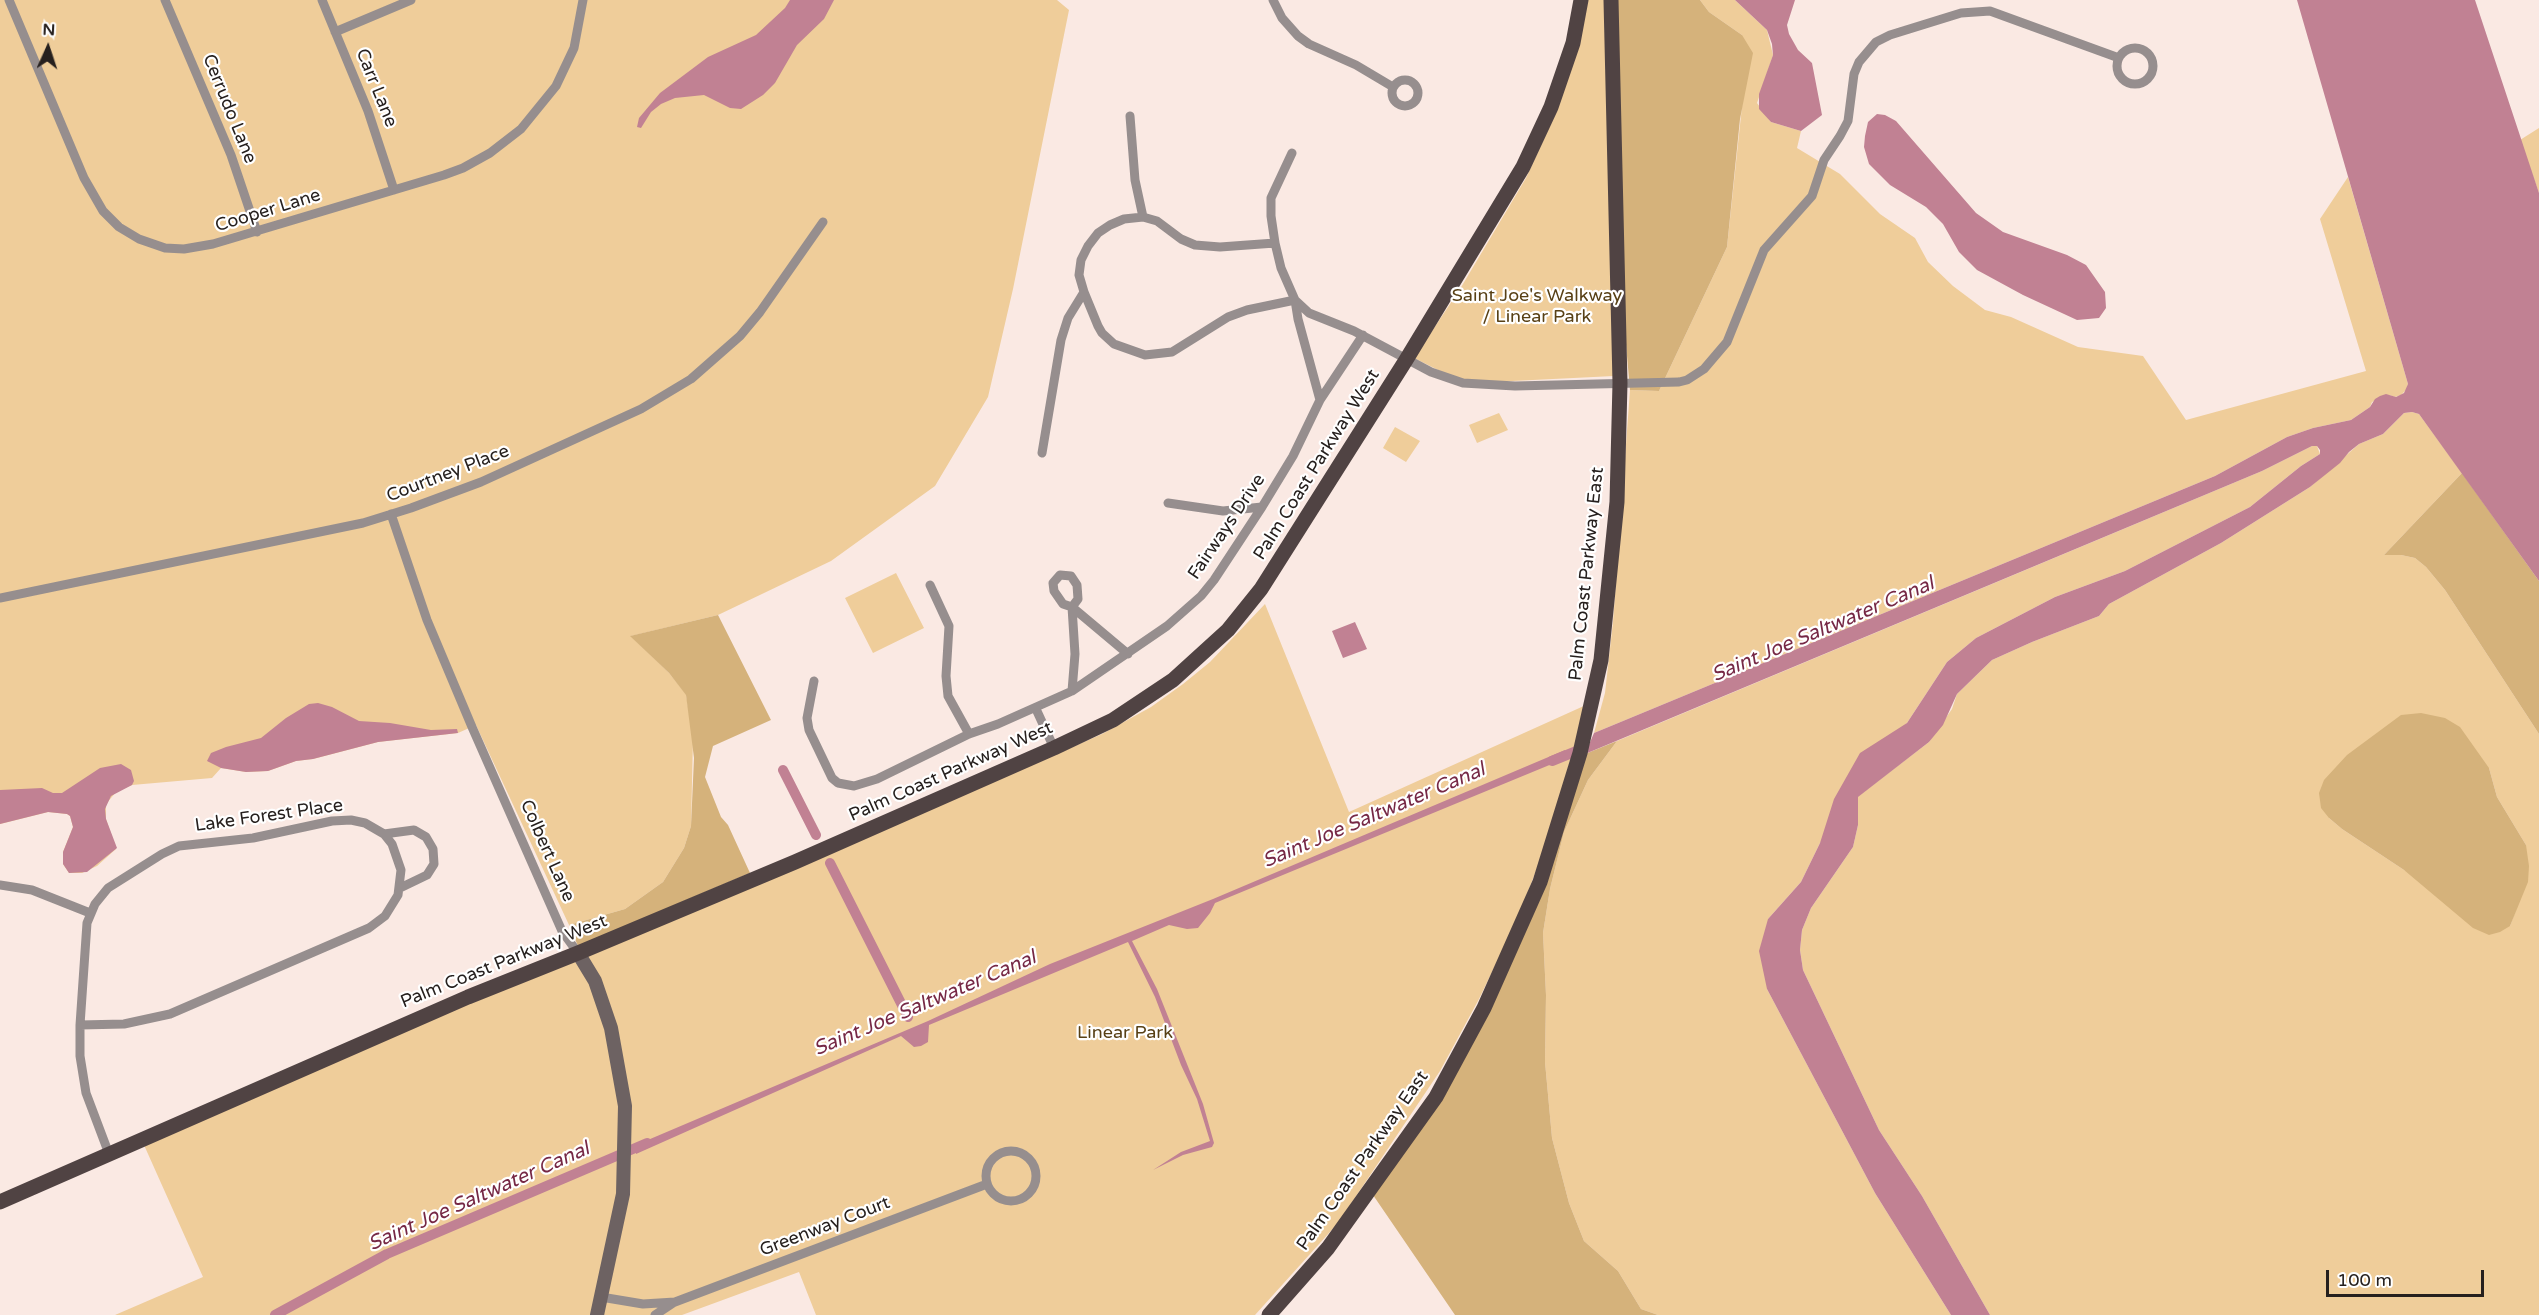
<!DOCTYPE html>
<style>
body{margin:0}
#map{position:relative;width:2539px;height:1315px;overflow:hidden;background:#fae9e3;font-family:"Varela Round",sans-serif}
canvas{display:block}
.north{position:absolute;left:18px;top:18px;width:60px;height:60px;-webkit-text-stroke:4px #fff;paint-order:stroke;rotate:3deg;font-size:16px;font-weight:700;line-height:24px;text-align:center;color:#26201e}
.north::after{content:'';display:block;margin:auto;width:21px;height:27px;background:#26201e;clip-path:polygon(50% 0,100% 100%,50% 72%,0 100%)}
.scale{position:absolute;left:2326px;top:1270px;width:158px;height:27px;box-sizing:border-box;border:3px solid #26201e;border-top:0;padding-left:8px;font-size:18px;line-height:21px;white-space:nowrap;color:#26201e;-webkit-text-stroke:4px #fff;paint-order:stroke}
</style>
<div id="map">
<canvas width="2539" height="1315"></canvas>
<div class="north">N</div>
<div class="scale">100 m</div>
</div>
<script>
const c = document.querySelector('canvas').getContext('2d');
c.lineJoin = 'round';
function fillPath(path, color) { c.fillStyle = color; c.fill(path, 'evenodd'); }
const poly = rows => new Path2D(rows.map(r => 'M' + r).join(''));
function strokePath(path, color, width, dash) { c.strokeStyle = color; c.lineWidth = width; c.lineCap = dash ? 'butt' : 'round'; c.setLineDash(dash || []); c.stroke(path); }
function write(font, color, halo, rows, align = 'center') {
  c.font = font + ' "Varela Round",sans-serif'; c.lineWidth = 4.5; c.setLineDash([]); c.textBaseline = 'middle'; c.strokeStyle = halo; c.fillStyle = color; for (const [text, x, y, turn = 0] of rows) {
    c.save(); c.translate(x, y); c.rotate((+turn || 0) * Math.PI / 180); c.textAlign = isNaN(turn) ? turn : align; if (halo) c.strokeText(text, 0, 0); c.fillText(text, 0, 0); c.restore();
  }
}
fillPath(poly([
 [0,0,1057,0,1069,10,1013,289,988,397,935,486,831,561,718,615,631,636,669,673,686,694,693,738,691,826,684,848,663,882,625,909,569,925,476,725,458,733,378,742,313,759,296,761,268,771,246,772,221,768,212,778,132,785,116,792,106,804,106,819,116,849,97,866,82,873,69,873,63,864,63,852,73,827,70,816,67,814,48,812,0,824],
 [1588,0,1604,0,1614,376,1492,382,1464,380,1446,374,1414,358,1460,289,1526,178,1554,117,1575,52],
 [1700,0,1735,0,1767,30,1773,55,1757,103,1771,122,1801,131,1797,148,1840,174,1880,214,1915,238,1928,262,1953,286,1985,310,2011,317,2078,347,2143,356,2186,420,2366,371,2320,219,2348,177,2408,384,2407,389,2401,395,2395,397,2389,395,2372,402,2370,407,2351,420,2313,428,2287,437,2215,476,1594,733,1605,693,1613,622,1630,390,1659,391,1727,247,1743,97,1742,35,1709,12],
 [2539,128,2539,193,2520,140],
 [2412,412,2419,414,2462,473,2384,555,2401,555,2415,558,2426,567,2445,590,2539,734,2539,1315,1990,1315,1922,1196,1879,1130,1803,970,1800,950,1802,930,1811,908,1853,847,1858,825,1857,797,1929,742,1952,709,1957,694,1992,660,2032,642,2099,616,2109,604,2221,543,2310,487,2359,444,2383,434,2404,413],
 [2489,768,2497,797,2526,845,2517,907,2510,926,2404,870,2342,829,2329,818],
 [1499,413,1508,430,1477,443,1469,425],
 [1395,427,1420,441,1406,462,1383,448],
 [2312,446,2317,446,2320,454,2301,466,2250,507,2125,571,2055,597,1976,638,1947,662,1907,723,1820,843,1801,882,1768,919,1767,989,1875,1193,1951,1315,1658,1315,1641,1309,1618,1271,1584,1241,1569,1203,1552,1138,1545,1062,1546,995,1543,933,1550,889,1564,832,1588,780,1617,741,2262,471],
 [896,573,924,628,873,653,845,598],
 [1265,604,1349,812,1586,705,1545,848,1516,922,1479,999,1440,1071,1338,1223,1255,1315,816,1315,799,1272,682,1315,115,1315,203,1277,144,1145,480,996,836,851,1102,734,1151,707,1183,684,1210,662]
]), '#efcd9a');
fillPath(poly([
 [1617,0,1700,0,1709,12,1742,35,1753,53,1740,119,1727,247,1659,391,1630,390,1625,333],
 [2462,473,2539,581,2539,734,2445,590,2426,567,2415,558,2401,555,2384,555],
 [718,615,771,720,713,746,705,777,721,817,728,825,750,873,578,946,569,925,625,909,663,882,684,848,691,826,694,758,686,695,669,673,630,636],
 [2421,713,2445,718,2460,727,2489,768,2497,797,2526,845,2529,866,2528,882,2510,926,2500,932,2489,935,2473,928,2404,870,2342,829,2329,818,2321,808,2319,793,2324,780,2347,755,2401,715],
 [1617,741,1588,780,1564,832,1550,889,1543,933,1546,995,1545,1062,1552,1138,1569,1203,1584,1241,1618,1271,1641,1309,1658,1315,1455,1315,1373,1195,1488,1010,1585,754]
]), '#d5b27b');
fillPath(poly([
 [790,0,834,0,824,19,797,45,775,83,763,95,741,109,730,108,704,95,675,98,661,104,651,112,641,128,637,127,639,118,660,93,708,57,756,35,785,8],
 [1735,0,1795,0,1787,25,1789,34,1798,50,1812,63,1822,115,1801,131,1771,122,1759,109,1759,94,1773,55,1772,44,1767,30],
 [2297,0,2475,0,2539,193,2539,581,2419,414,2412,412,2404,413,2383,434,2359,444,2349,452,2340,463,2310,487,2221,543,2109,604,2099,616,2032,642,1992,660,1957,694,1943,725,1929,742,1858,797,1858,825,1853,847,1811,908,1802,930,1800,950,1803,970,1879,1130,1922,1196,1990,1315,1951,1315,1875,1193,1767,989,1759,951,1768,919,1801,882,1820,843,1834,799,1860,753,1907,723,1947,662,1976,638,2055,597,2125,571,2250,507,2301,466,2320,454,2320,450,2317,446,2312,446,2262,471,1585,754,1594,733,2215,476,2287,437,2313,428,2351,420,2370,407,2375,399,2380,396,2386,394,2396,397,2404,393,2408,384],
 [1877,114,1885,115,1896,121,1976,213,2003,232,2067,255,2086,265,2105,292,2106,308,2099,318,2077,320,2023,295,1977,270,1959,252,1943,224,1926,207,1890,185,1869,164,1864,147,1865,136,1868,122],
 [1355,622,1367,649,1343,658,1332,631],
 [318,703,332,707,359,721,390,723,431,730,457,729,458,733,378,742,313,759,296,761,268,771,246,772,221,768,207,761,211,753,226,747,261,738,286,718,309,704],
 [1565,750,1564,759,1215,903,1210,913,1198,928,1187,929,1169,925,1132,941,1157,989,1203,1104,1214,1143,1212,1147,1183,1155,1153,1170,1181,1152,1210,1141,1197,1099,1181,1065,1155,997,1128,942,929,1025,928,1042,921,1046,914,1047,901,1036,636,1154,636,1145,928,1021,1050,964,1213,899],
 [121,764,131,770,134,781,132,785,111,796,105,809,106,819,117,848,87,872,69,873,63,864,63,852,73,827,70,816,67,814,48,812,0,824,0,790,42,788,53,793,62,793,100,768]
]), '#c18193');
strokePath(poly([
 [1552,761,1584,748],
 [783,770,816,835],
 [830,863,908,1017],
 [275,1315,387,1254,647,1143]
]), '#c18193', 10);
strokePath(poly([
 [9,0,84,178,103,211,119,227,139,239,165,248,184,249,213,244,444,175,463,168,490,153,521,129,556,86,574,48,583,0],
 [165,0,231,155,257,232],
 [322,0,368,111,394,190],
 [1273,0,1282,18,1298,36,1309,44,1356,65,1393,87],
 [335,32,411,0],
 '2117 66a18 18 0 1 1 36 0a18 18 0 1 1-36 0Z',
 '1392 93a13 13 0 1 1 26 0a13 13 0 1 1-26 0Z',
 [1130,116,1135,180,1143,217],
 [1275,243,1271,216,1271,198,1292,153],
 [1320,400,1298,319,1295,300,1281,268,1275,243,1220,247,1195,245,1181,239,1157,221,1143,217,1124,219,1110,225,1098,233,1088,246,1081,260,1079,275,1084,292,1098,326,1102,333,1114,344,1145,355,1172,352,1228,317,1247,310,1295,300,1309,313,1354,331,1431,372,1463,383,1515,386,1679,382,1687,380,1704,369,1727,342,1764,250,1812,196,1824,160,1840,136,1848,121,1854,74,1859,62,1876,42,1890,35,1961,13,1990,11,2119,58],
 [1042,453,1061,340,1068,318,1084,292],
 [1168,503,1223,511,1262,507],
 [391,514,427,620,472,727,562,931,578,953],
 [1060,575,1071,576,1077,585,1078,599,1072,607,1063,604,1054,591,1053,583,1060,575],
 [930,585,949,626,946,676,948,696,969,734],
 [0,598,363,523,411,508,481,482,641,409,691,379,740,336,760,312,823,222],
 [814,681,807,718,809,730,832,778,838,783,854,786,877,779,969,734,998,724,1072,691,1167,626,1201,596,1214,580,1262,507,1293,456,1320,400,1363,335],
 [1072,691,1075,654,1072,607,1128,654],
 [1036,709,1054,748],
 [384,834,414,830,426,837,433,849,434,864,427,875,400,888],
 [0,885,32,890,90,913],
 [80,1025,124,1024,170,1014,369,928,385,916,398,895,401,870,392,844,384,834,365,823,351,820,332,821,253,838,179,846,162,854,108,888,95,904,87,923,80,1025,80,1056,86,1093,109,1154],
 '986 1176a25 25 0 1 1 50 0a25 25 0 1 1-50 0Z',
 [601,1297,643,1304,675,1302,987,1184],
 [655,1315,673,1303]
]), '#968e8e', 9);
strokePath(poly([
 [578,953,595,981,611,1028,625,1106,623,1194,597,1315]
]), '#6d6262', 14);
strokePath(poly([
 [0,1202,468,997,578,953,795,862,1054,748,1113,720,1173,680,1228,630,1261,589,1406,360,1523,167,1551,107,1573,43,1581,0],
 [1269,1315,1328,1248,1436,1097,1484,1008,1540,882,1580,753,1601,660,1617,502,1620,383,1611,0]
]), '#504343', 15);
write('18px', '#26201e', '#fff', [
 ["Carr Lane",376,88,68],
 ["Cerrudo Lane",229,109,68],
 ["Cooper Lane",268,211,-17],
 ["Palm Coast Parkway West",1317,465,-58],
 ["Courtney Place",448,474,-21],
 ["Fairways Drive",1227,527,-56],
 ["Palm Coast Parkway East",1587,574,-84],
 ["Palm Coast Parkway West",951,772,-24],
 ["Lake Forest Place",269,816,-8],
 ["Colbert Lane",547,851,66],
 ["Palm Coast Parkway West",504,962,-22],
 ["Palm Coast Parkway East",1363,1161,-55],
 ["Greenway Court",825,1227,-21]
]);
write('18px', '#584015', '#fff', [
 ["Saint Joe's Walkway",1537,296],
 ["/ Linear Park",1537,317],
 ["Linear Park",1125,1033]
]);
write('italic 20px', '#762845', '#fff', [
 ["Saint Joe Saltwater Canal",1823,630,-23],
 ["Saint Joe Saltwater Canal",1374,816,-23],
 ["Saint Joe Saltwater Canal",925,1004,-23],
 ["Saint Joe Saltwater Canal",479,1197,-24]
]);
</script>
